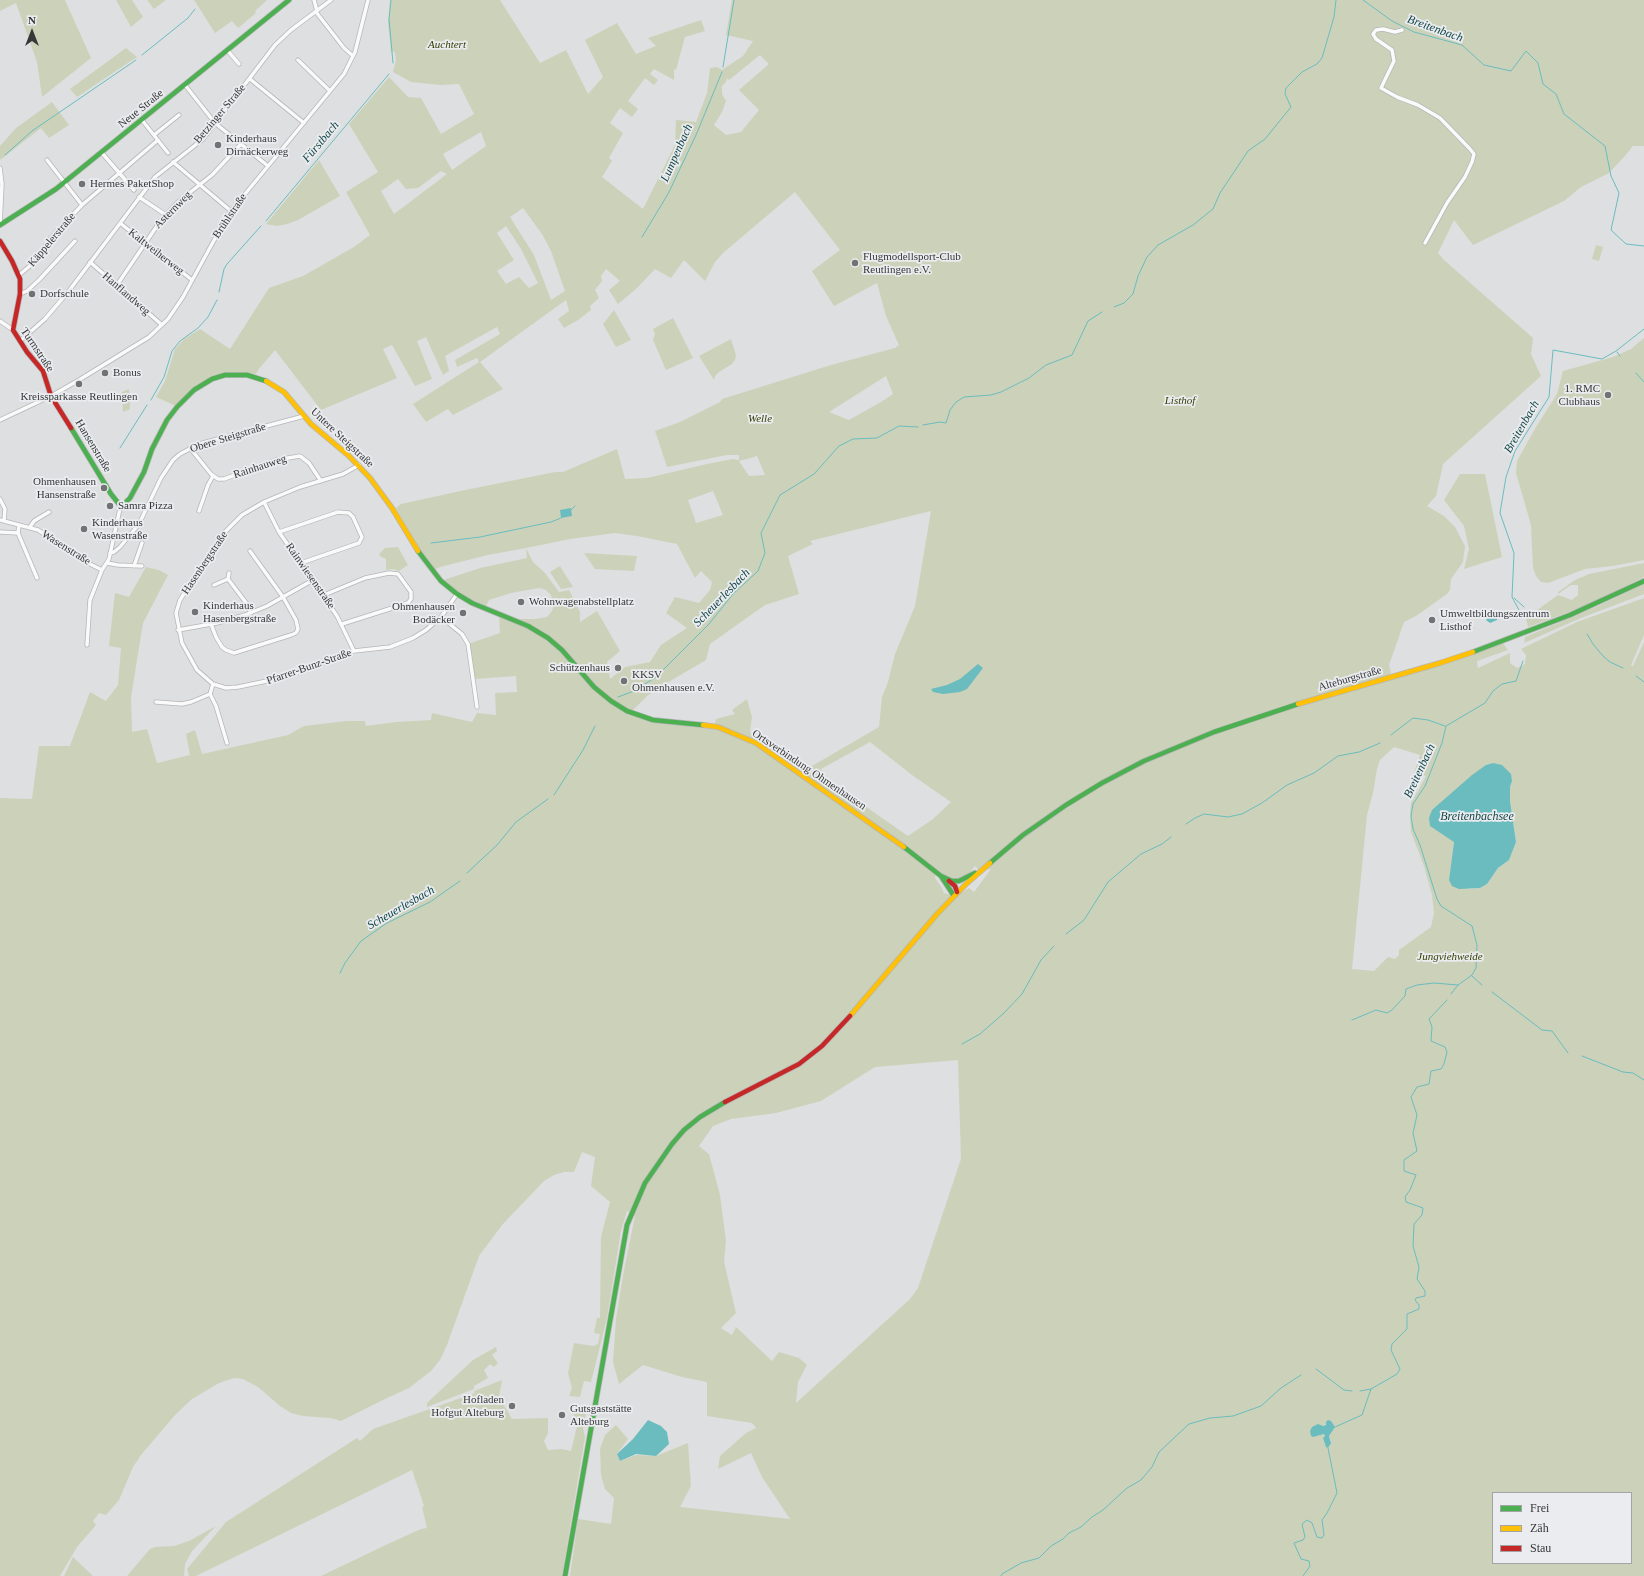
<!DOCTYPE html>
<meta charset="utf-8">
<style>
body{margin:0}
#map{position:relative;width:1644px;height:1576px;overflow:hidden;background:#dedfe1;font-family:"Times New Roman",serif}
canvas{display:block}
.legend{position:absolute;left:1492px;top:1492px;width:140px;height:72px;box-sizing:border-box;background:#eaecef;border:1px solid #a2a4a6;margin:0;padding:5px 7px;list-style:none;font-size:12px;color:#363738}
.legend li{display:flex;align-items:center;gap:8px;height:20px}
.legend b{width:20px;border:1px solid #a2a4a6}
.north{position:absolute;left:12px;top:12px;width:40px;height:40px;-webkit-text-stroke:3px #eaecef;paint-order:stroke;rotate:0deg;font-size:11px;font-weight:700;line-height:16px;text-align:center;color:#363738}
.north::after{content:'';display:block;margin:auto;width:14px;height:18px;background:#363738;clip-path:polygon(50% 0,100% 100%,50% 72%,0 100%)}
</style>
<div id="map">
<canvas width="1644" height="1576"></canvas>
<ul class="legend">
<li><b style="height:5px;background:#4caf50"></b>Frei</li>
<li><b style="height:5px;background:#ffc107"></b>Zäh</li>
<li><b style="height:5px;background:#c62828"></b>Stau</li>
</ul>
<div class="north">N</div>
</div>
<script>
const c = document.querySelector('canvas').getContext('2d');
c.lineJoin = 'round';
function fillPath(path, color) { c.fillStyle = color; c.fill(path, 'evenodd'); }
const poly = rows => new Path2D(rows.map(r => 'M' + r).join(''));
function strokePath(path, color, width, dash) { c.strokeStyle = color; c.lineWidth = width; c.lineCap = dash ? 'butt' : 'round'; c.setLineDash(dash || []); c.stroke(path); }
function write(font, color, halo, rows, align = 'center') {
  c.font = font + ' "Times New Roman",serif'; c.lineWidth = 3.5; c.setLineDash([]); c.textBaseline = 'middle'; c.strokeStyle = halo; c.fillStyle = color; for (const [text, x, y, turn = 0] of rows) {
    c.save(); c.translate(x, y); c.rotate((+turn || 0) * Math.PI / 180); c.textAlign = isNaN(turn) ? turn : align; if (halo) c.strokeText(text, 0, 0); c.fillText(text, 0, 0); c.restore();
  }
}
fillPath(poly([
 [0,0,65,0,91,58,42,97,37,62,16,3,0,11],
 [116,0,132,0,143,17,131,27],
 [147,0,166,0,154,9],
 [194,0,267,0,255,11,256,13,238,28,232,21,215,33],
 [390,0,500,0,540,63,566,50,588,94,603,77,585,40,617,23,636,54,656,46,648,38,701,20,705,31,685,37,676,70,674,69,674,80,654,69,650,74,658,80,654,85,645,78,628,101,638,109,632,117,620,108,610,123,623,133,609,158,612,161,602,177,643,209,675,145,676,120,696,122,707,93,710,68,717,67,722,70,743,56,753,41,726,35,732,0,1644,0,1644,146,1633,146,1624,157,1609,173,1581,187,1564,201,1473,245,1454,220,1438,253,1444,260,1533,338,1531,354,1541,376,1443,464,1436,496,1427,506,1444,516,1455,527,1465,546,1463,562,1451,579,1450,590,1447,594,1416,616,1404,622,1389,665,1391,673,1385,679,1502,642,1508,650,1477,661,1478,668,1510,653,1510,663,1517,668,1525,664,1526,655,1521,649,1577,622,1644,598,1644,635,1631,665,1633,666,1644,642,1644,1576,570,1576,578,1519,611,1524,614,1498,605,1489,601,1475,600,1449,605,1435,616,1425,628,1439,617,1454,620,1461,636,1455,656,1456,688,1443,691,1486,680,1507,790,1519,762,1477,751,1453,718,1469,720,1456,746,1433,756,1428,752,1423,707,1416,707,1382,682,1377,643,1365,619,1384,613,1362,616,1319,624,1270,635,1216,627,1211,621,1231,607,1318,591,1382,584,1381,580,1397,569,1396,572,1388,568,1373,574,1343,593,1346,598,1344,600,1334,594,1333,597,1318,600,1318,601,1237,610,1202,591,1186,595,1157,582,1152,574,1172,564,1172,554,1175,544,1181,502,1225,479,1256,447,1345,440,1360,431,1371,409,1388,387,1398,341,1421,331,1418,303,1416,291,1413,280,1406,258,1387,243,1379,234,1378,219,1383,192,1399,175,1415,141,1455,133,1467,119,1500,106,1515,99,1513,93,1521,96,1525,77,1547,60,1576,0,1576,0,798,32,799,39,746,70,746,90,692,106,701,118,685,121,648,109,646,115,593,129,597,146,567,159,570,168,575,143,623,131,697,132,732,147,729,157,763,190,755,186,734,195,730,202,754,288,735,304,726,346,721,365,721,366,726,396,722,431,720,432,713,472,722,477,713,496,715,495,693,517,692,516,676,474,679,468,644,500,633,499,615,509,619,536,619,547,617,552,611,554,605,551,595,546,590,539,588,511,593,489,600,486,606,476,601,472,603,441,581,480,568,527,558,526,548,488,555,440,567,432,571,396,508,401,504,470,489,555,472,563,472,617,449,625,479,647,478,707,464,733,459,739,460,739,455,727,455,667,467,655,431,680,422,720,402,722,399,831,365,895,348,899,345,886,316,877,283,834,306,812,271,840,250,795,192,723,253,715,262,705,281,684,260,671,278,655,269,636,289,618,304,609,290,620,281,606,269,601,276,602,281,595,290,599,298,590,306,591,310,578,320,564,328,558,319,569,311,566,300,480,362,503,389,453,415,448,409,426,422,413,404,479,362,477,358,457,367,455,360,500,334,497,327,445,356,449,371,443,375,426,337,417,341,432,379,415,386,392,345,383,349,397,378,321,410,275,350,258,370,256,374,234,372,212,378,176,406,156,397,165,381,175,349,184,339,200,329,230,349,269,288,303,276,354,247,370,235,346,192,378,172,349,124,389,77,408,97,421,98,441,134,474,114,459,84,441,85,411,82,393,72,396,60,395,52,391,51,388,23],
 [760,55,769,64,739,90,759,110,741,132,726,135,714,125,722,112,726,101,722,94,722,86,726,82,727,78,729,80],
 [481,132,486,146,452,170,443,154],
 [441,171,447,174,394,214,381,191,398,179,406,189,418,188],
 [523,208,542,234,551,251,565,291,551,300,534,255,510,217],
 [506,226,521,249,538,283,529,288,519,277,506,284,497,271,514,260,497,233],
 [886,376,893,394,881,402,849,420,829,412],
 [757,456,765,475,749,476,739,461,751,458],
 [713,491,723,515,696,523,688,500],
 [931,511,915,606,895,654,888,682,882,697,879,727,800,773,756,743,750,732,752,717,747,699,732,710,735,714,716,719,715,723,717,727,653,720,628,711,633,710,647,696,665,684,706,660,710,644,765,605,799,594,788,556,813,544,810,541],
 [615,533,637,536,677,544,695,578,701,571,712,582,710,590,699,603,675,597,666,613,687,628,661,645,650,662,625,667,610,679,607,662,620,651,597,611,580,622,580,612,569,590,559,592,545,573,533,562,526,548,570,539],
 [870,742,912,775,951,802,933,819,908,836,832,783,826,777,821,769],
 [1394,747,1420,755,1414,773,1426,776,1411,803,1410,815,1411,832,1424,866,1432,895,1434,913,1431,927,1399,950,1399,955,1395,959,1388,957,1374,971,1352,969,1367,815,1373,793,1377,769,1380,760],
 [1493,763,1512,781,1510,787,1510,801,1516,842,1509,860,1498,868,1487,884,1480,888,1469,889,1449,880,1454,842,1467,781,1486,765],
 [975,866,980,871,991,869,974,892,969,888,954,896,944,893,942,888,935,878,935,872,955,881,974,874,971,871],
 [958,1060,961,1159,918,1288,910,1299,796,1403,798,1382,807,1365,799,1358,779,1352,772,1361,736,1327,732,1335,721,1328,736,1313,724,1262,726,1241,720,1195,709,1154,699,1146,713,1126,731,1119,776,1113,821,1101,875,1067],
 [1331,1421,1333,1429,1329,1436,1331,1440,1328,1448,1326,1446,1323,1439,1325,1436,1324,1434,1316,1436,1323,1426],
 [1493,1493,1631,1493,1631,1563,1493,1563],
 [126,48,137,57,77,97,70,89],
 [52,102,69,125,49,138,41,128,0,160,0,146,16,128],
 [319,160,340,196,298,220,287,224,277,226,266,224],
 [1596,245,1603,247,1599,261,1592,259],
 [614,310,631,340,616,347,603,324],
 [673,318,693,358,666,370,653,340,655,334,653,329],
 [1644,338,1644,560,1613,566,1585,569,1548,583,1541,582,1536,576,1533,568,1531,525,1516,473,1517,461,1536,427,1557,394,1563,371,1613,357,1631,349],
 [731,339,736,355,735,360,732,364,719,372,715,376,714,380,699,356],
 [129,389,130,409,123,412,122,392],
 [1460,474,1485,474,1502,557,1464,569,1469,549,1464,526,1444,500],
 [398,547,408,565,399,571,393,569,386,570,386,559,381,557,379,554,385,548],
 [584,553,637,556,634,571,595,569],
 [1644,563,1644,577,1588,605,1528,627,1526,618,1558,595,1572,600,1578,595,1578,585,1571,585,1558,594,1558,592,1575,580,1589,574],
 [560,566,573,587,561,589,550,572],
 [1644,584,1644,594,1581,618,1524,643,1525,637,1596,607],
 [496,1347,497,1351,492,1355,498,1363,494,1367,490,1364,484,1370,488,1378,474,1386,474,1389,427,1407,427,1403,473,1360],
 [502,1380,499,1397,512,1419,548,1418,548,1433,544,1441,548,1450,562,1449,571,1451,578,1422,569,1407,587,1408,583,1428,585,1437,562,1576,321,1576,390,1543,421,1529,427,1528,422,1507,424,1506,412,1470,196,1576,189,1576,187,1569,226,1522,357,1438,360,1441,373,1429,475,1393,474,1391],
 [216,1526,192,1551,185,1564,184,1576,127,1576,150,1549,155,1547,174,1546,189,1541],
 [73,1557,93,1576,94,1576,64,1576]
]), '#ccd2b9');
fillPath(poly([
 [571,508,572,516,561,518,560,510],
 [1491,613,1495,613,1498,617,1497,620,1490,623,1486,620],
 [978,664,983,668,967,689,960,692,943,694,933,692,931,689,947,685,960,679],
 [1493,763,1502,765,1511,774,1512,781,1510,787,1510,801,1516,842,1509,860,1498,868,1487,884,1480,888,1459,889,1452,886,1449,880,1454,842,1430,826,1429,818,1432,810,1472,775,1486,765],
 [648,1420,661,1426,667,1432,669,1444,656,1456,636,1454,620,1461,617,1454,633,1439],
 [1328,1420,1331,1421,1335,1427,1329,1436,1331,1443,1328,1448,1326,1447,1323,1438,1325,1436,1324,1434,1313,1437,1311,1436,1310,1431,1312,1427,1318,1424,1323,1426,1326,1425,1326,1422]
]), '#6abcbf');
strokePath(poly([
 [391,0,389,19,393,63],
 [1363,0,1392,21,1414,32,1462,45,1484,65,1511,71,1526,51,1538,63,1543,84,1556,94,1564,114,1605,146,1611,176,1619,193,1611,230,1626,244,1644,246],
 [142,55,188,18,195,9],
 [723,67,734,0],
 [5,155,32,131,136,60],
 [266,221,389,74],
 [642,237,668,194,696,135,722,72],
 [219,292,224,269,227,264,261,226],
 [1114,307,1124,303,1133,294,1138,276,1147,257,1158,245,1193,225,1213,209,1220,193,1248,151,1265,139,1291,107,1285,94,1286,88,1302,72,1317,64,1322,58,1334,17,1336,0],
 [1617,352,1620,356],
 [1636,373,1644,382],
 [151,400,164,377,172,351,180,341,198,328,208,317,217,300],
 [923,425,940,422,946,423,950,410,956,402,964,397,991,395,1001,392,1029,378,1046,365,1072,355,1088,321,1102,312],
 [120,448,147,405],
 [571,510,575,506],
 [431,543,480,537,551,522,561,518],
 [1514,598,1524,607],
 [1519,610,1512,597,1514,553,1500,513,1506,477,1515,451,1549,397,1553,350,1602,359,1616,351,1644,329],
 [1587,634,1593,644,1603,656,1610,662,1623,668],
 [1636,676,1644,682],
 [618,697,634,691,656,677,709,624,733,594,758,571,765,553,761,533,780,495,814,474,839,446,853,439,877,438,899,426,918,427],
 [1391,735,1413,718,1428,720,1445,726],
 [554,795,583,750,595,726],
 [1186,824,1195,818,1204,814,1228,817,1242,814,1262,803,1287,785,1314,773,1338,756,1359,752,1380,743],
 [467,873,497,845,516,822,548,799],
 [1066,934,1084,920,1108,882,1141,854,1162,844,1171,837],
 [340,973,345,963,361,941,387,923,430,902,460,881],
 [1472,976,1482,985],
 [1492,992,1542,1030,1552,1031,1568,1053],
 [1451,994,1458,985,1472,975,1476,968,1477,945,1472,926,1441,906,1437,899,1420,845,1413,829,1411,816,1413,804,1425,786,1442,743,1446,726,1485,703,1493,691,1502,684,1516,681,1523,661],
 [1352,1020,1376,1010,1387,1013,1392,1010,1405,996,1406,989,1417,985,1434,983,1458,985],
 [962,1044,980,1034,1004,1013,1022,994,1041,960,1054,946],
 [1582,1056,1623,1072,1633,1073,1644,1080],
 [1316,1369,1344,1390,1352,1391],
 [1360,1391,1371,1389],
 [1335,1427,1362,1415,1371,1389,1397,1374,1400,1369,1391,1350,1392,1344,1407,1329,1407,1314,1419,1309,1419,1305,1415,1300,1416,1298,1425,1296,1425,1291,1417,1279,1419,1267,1413,1246,1414,1224,1422,1215,1423,1208,1406,1202,1405,1197,1410,1190,1416,1175,1404,1171,1404,1160,1417,1151,1413,1133,1417,1115,1411,1097,1417,1087,1429,1084,1431,1071,1441,1069,1444,1064,1447,1052,1445,1047,1431,1041,1432,1027,1429,1019,1447,1000],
 [1001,1576,1002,1574,1021,1563,1039,1558,1051,1546,1063,1539,1069,1533,1081,1527,1092,1517,1103,1510,1127,1488,1141,1480,1152,1467,1159,1452,1189,1424,1210,1418,1233,1416,1261,1406,1281,1388,1301,1375],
 [1303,1576,1310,1566,1309,1561,1301,1559,1294,1543,1303,1540,1305,1537,1302,1524,1307,1520,1312,1523,1317,1537,1322,1538,1324,1535,1322,1520,1327,1513,1337,1493,1328,1448]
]), '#6abcbf', 1);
const street = poly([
 [314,0,317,11],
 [316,12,344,48,353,56],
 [1402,30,1395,32,1383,29,1376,30,1373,34,1376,39,1392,50,1394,61,1381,88,1397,97,1418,105,1440,118,1470,149,1474,154,1472,162,1465,177,1447,203,1425,243],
 [228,51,239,64],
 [298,60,330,91],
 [250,79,304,123],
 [185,85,215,123,268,166],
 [142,120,168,153],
 [154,135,179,115],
 [102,153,134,190],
 [47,160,82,205],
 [173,162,231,211],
 [0,168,2,184,0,225],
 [139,197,166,215],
 [120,223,192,280],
 [90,262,162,325],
 [19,275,37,260,49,240,82,205,158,140],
 [117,285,161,220,178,202,212,175,241,144],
 [20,294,27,291,39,280,75,241],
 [0,321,13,330],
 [20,341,45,319,68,292,155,177,203,139,275,45,291,30,331,0],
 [0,420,51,396,79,380,149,337,168,319,183,297,218,233,231,211,344,74,355,52,368,0],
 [190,448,211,474,218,479,224,479,276,460,300,456,309,463,321,481],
 [359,465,343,474,300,487,264,502,242,515,222,535,180,600,176,613,182,643,197,670,213,684,226,688,238,687,286,677,354,651,390,647,413,638,426,630,441,617,457,594],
 [0,499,5,509,4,521],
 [264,502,279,532,337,616,354,651],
 [199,511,208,485,213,476],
 [0,520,38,530,86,562,102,570],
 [19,525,18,533,37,578],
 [30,527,34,521,49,512],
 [0,532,18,533],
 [279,532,338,512,349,513,353,517,362,537,359,543,301,563],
 [110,553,114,552,120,547,139,524,161,478,173,460,180,454,199,444,304,416],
 [107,563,118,565,142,566],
 [134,566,142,543],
 [228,579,247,604,251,613],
 [228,579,229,573],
 [214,585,228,579],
 [324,595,365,578,389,573,398,574,411,592,411,599,408,603,342,624],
 [441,617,462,634,468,644,477,707],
 [211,624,216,637,222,647,226,650,234,653,291,635,296,633,298,629,296,620,283,597,250,551],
 [178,630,217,623,245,615,267,606,313,580],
 [87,645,90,600,102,570,109,559,121,504],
 [213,684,210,694,216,706,227,743],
 [156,702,182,704,191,702,210,694]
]);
const fast = poly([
 [0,225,56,189,289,0],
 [71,428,111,494,119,504,124,504,130,498,144,472,152,449,167,420,177,407,194,390,212,379,225,375,247,375,266,381],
 [418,551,441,581,457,594,472,603,528,626,548,638,562,650,594,687,611,701,627,711,653,720,703,725],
 [1473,652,1570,615,1644,581],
 [904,847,941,876,954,896],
 [990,863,1023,835,1066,805,1102,783,1144,761,1214,732,1298,704],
 [941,876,952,881,959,881,975,873],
 [565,1576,627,1225,645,1183,672,1144,684,1130,700,1117,725,1102]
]);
const slow = poly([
 [266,381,284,392,311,424,349,456,370,478,392,508,418,551],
 [1298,704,1440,663,1473,652],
 [703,725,718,727,756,743,904,847],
 [850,1016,937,914,966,884,990,863]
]);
const jam = poly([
 [0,241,12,261,20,279,20,294,13,330,27,352,43,371,51,396,71,428],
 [949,881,955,886,957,892],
 [725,1102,799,1064,822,1046,850,1016]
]);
strokePath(street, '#b6b6b8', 5);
strokePath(fast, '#b6b6b8', 6);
strokePath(slow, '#b6b6b8', 6);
strokePath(jam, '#b6b6b8', 6);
strokePath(street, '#fafafa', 3.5);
strokePath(fast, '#4caf50', 4.5);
strokePath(slow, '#ffc107', 4.5);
strokePath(jam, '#c62828', 4.5);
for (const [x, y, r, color] of [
 [218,145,4,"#717273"],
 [82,184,4,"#717273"],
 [855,263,4,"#717273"],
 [32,294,4,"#717273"],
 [105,373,4,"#717273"],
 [79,384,4,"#717273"],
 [1608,395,4,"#717273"],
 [104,488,4,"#717273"],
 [110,506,4,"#717273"],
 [84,529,4,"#717273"],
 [521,602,4,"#717273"],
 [195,612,4,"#717273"],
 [463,613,4,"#717273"],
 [1432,620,4,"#717273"],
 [618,668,4,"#717273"],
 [624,681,4,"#717273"],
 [512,1406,4,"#717273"],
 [562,1415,4,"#717273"]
]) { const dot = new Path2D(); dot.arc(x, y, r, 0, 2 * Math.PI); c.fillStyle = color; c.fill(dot); strokePath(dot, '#eaecef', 1.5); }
write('italic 11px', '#363e02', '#eaecef', [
 ["Auchtert",447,45],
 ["Listhof",1180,401],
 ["Welle",760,419],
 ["Jungviehweide",1450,957]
]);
write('11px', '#363738', '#eaecef', [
 ["Neue Straße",141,109,-39],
 ["Betzinger Straße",220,114,-50],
 ["Asternweg",173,210,-45],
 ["Brühlstraße",230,216,-56],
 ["Käppelerstraße",52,240,-50],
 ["Kaltweiherweg",156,252,38],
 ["Hanflandweg",126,294,41],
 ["Turmstraße",37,350,56],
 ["Obere Steigstraße",228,438,-17],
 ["Untere Steigstraße",342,438,43],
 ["Hansenstraße",93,446,59],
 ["Rainhauweg",260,467,-18],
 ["Wasenstraße",66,548,32],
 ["Hasenbergstraße",205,563,-56],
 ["Rainwiesenstraße",310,576,55],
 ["Pfarrer-Bunz-Straße",309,667,-19],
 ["Alteburgstraße",1350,679,-16],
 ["Ortsverbindung Ohmenhausen",809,770,34]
]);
write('11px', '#363738', '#eaecef', [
 ["Kinderhaus",226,139],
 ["Dirnäckerweg",226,152],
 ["Hermes PaketShop",90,184],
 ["Flugmodellsport-Club",863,257],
 ["Reutlingen e.V.",863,270],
 ["Dorfschule",40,294],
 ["Bonus",113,373],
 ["1. RMC",1600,389,"right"],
 ["Clubhaus",1600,402,"right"],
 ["Kreissparkasse Reutlingen",79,397,"center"],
 ["Ohmenhausen",96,482,"right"],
 ["Hansenstraße",96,495,"right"],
 ["Samra Pizza",118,506],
 ["Kinderhaus",92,523],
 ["Wasenstraße",92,536],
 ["Wohnwagenabstellplatz",529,602],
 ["Kinderhaus",203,606],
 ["Hasenbergstraße",203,619],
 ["Ohmenhausen",455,607,"right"],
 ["Bodäcker",455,620,"right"],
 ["Umweltbildungszentrum",1440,614],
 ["Listhof",1440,627],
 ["Schützenhaus",610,668,"right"],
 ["KKSV",632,675],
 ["Ohmenhausen e.V.",632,688],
 ["Hofladen",504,1400,"right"],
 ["Hofgut Alteburg",504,1413,"right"],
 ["Gutsgaststätte",570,1409],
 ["Alteburg",570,1422]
], 'left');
write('italic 12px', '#134647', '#eaecef', [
 ["Breitenbach",1435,29,20],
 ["Fürstbach",321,142,-50],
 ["Lumpenbach",677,153,-66],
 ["Breitenbach",1522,427,-60],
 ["Scheuerlesbach",722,598,-46],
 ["Breitenbach",1420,771,-65],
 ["Breitenbachsee",1477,817],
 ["Scheuerlesbach",401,908,-30]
]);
</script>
